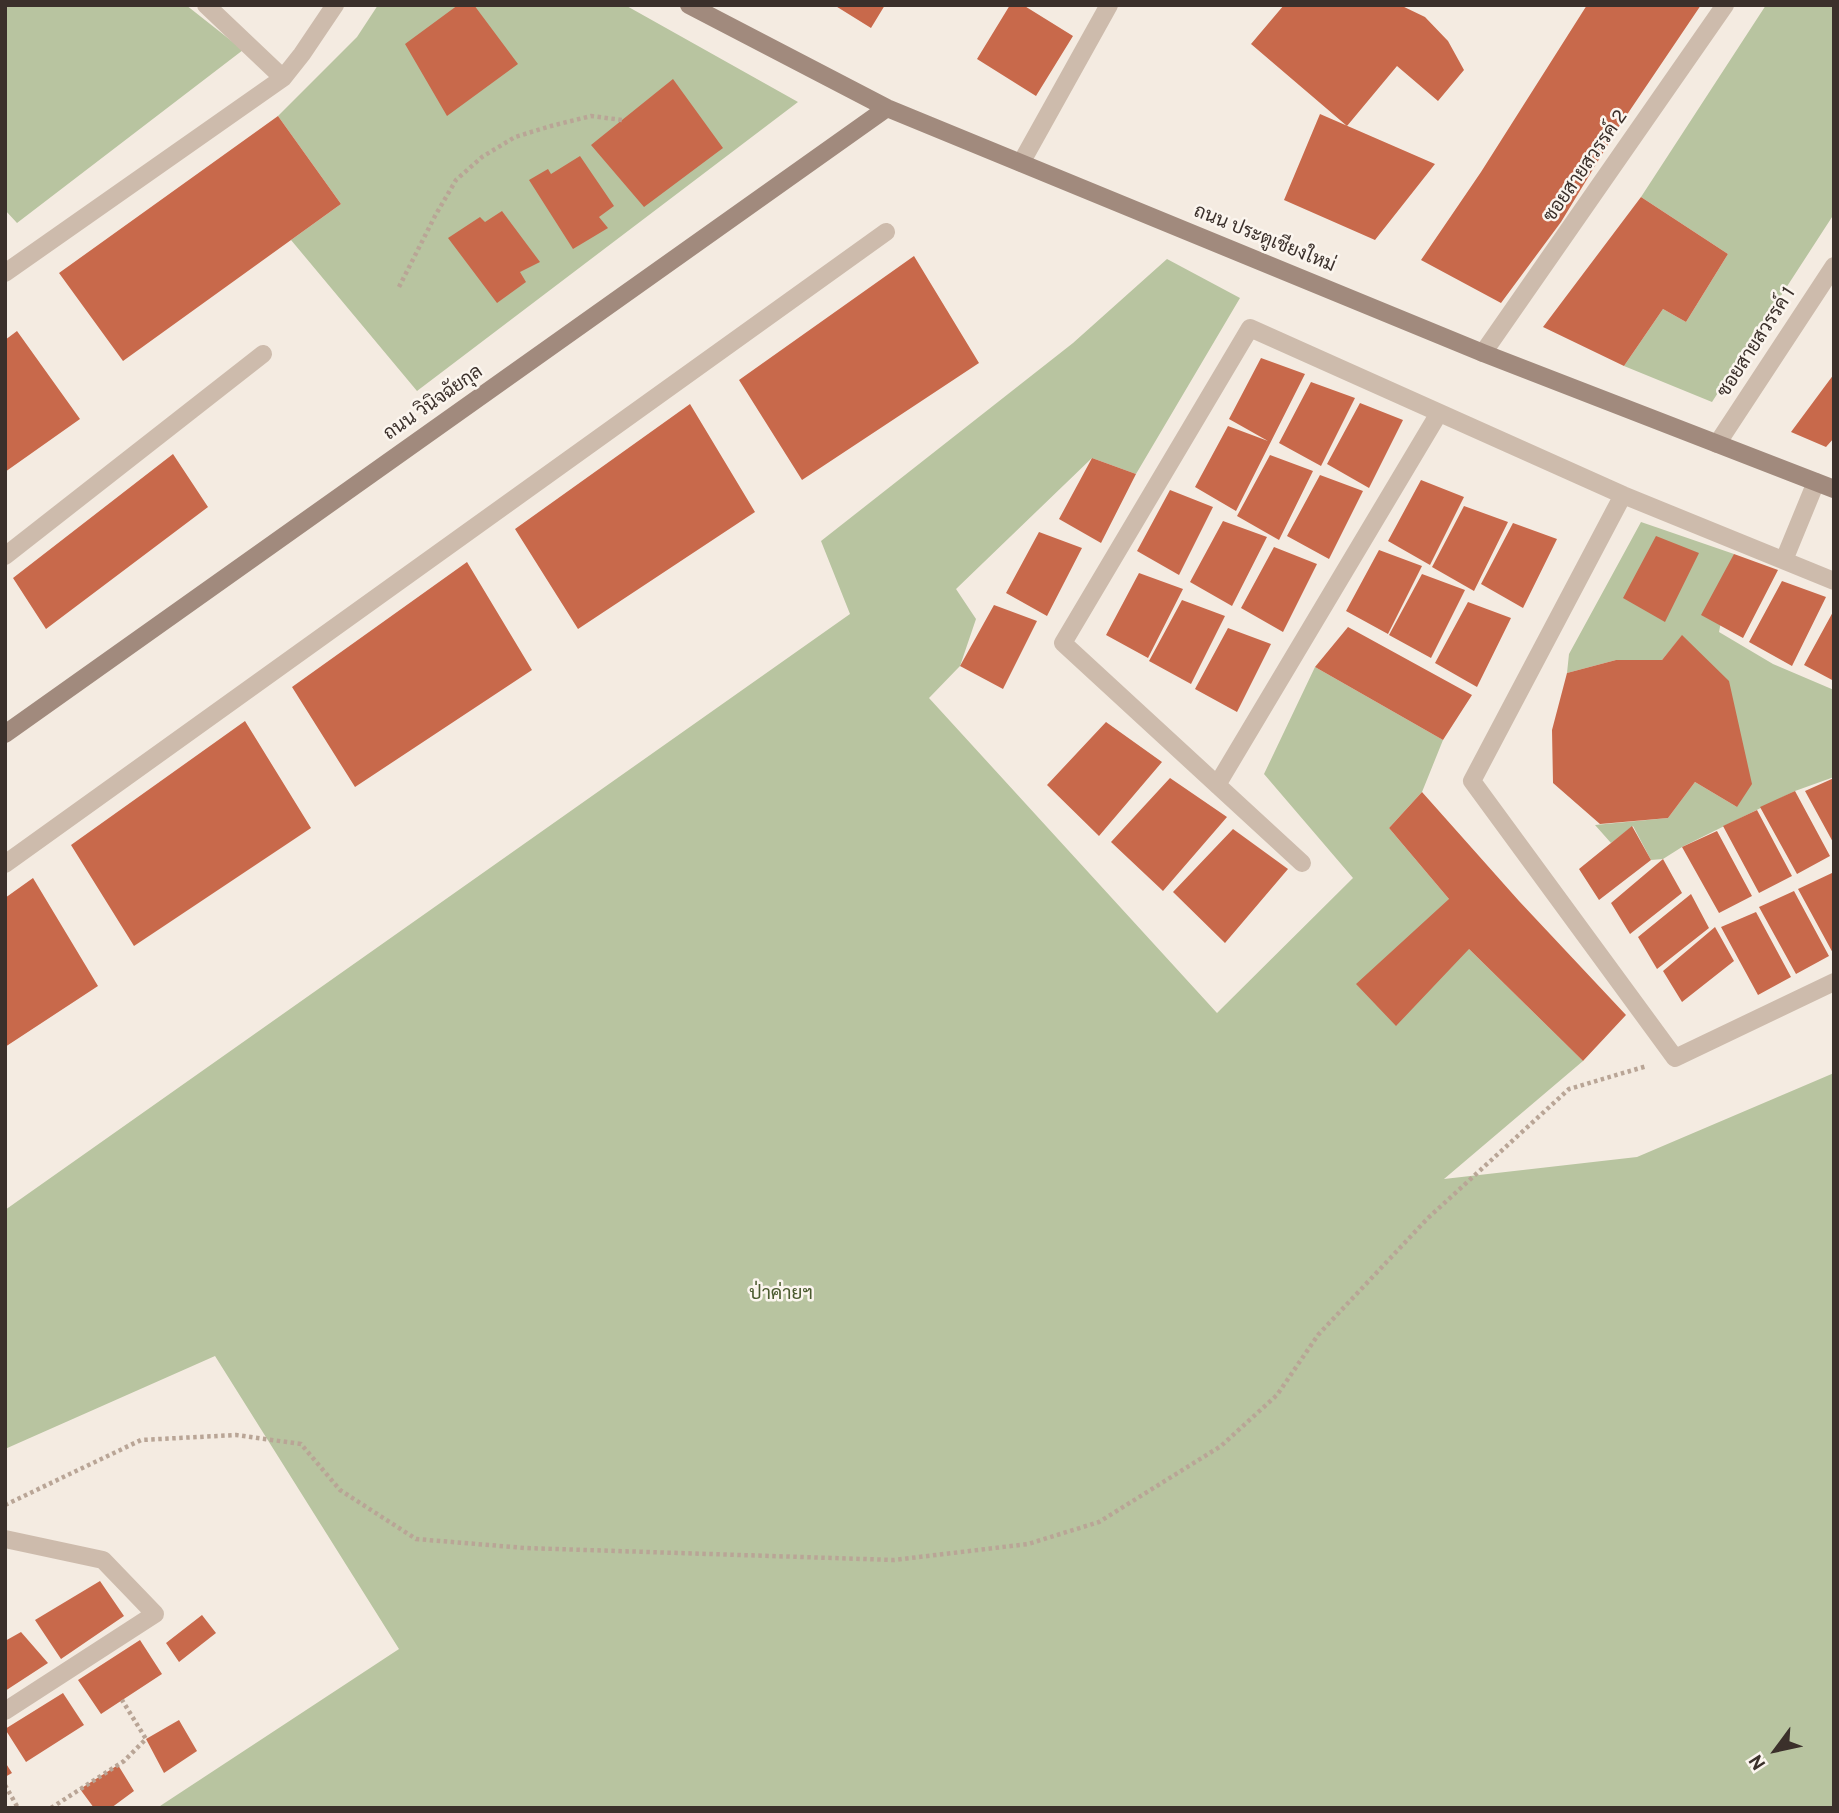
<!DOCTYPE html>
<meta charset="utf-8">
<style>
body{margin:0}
#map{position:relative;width:1839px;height:1813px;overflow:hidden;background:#f4ebe1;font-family:Overpass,sans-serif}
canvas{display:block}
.frame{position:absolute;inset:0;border:7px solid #3b302b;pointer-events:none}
.north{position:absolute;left:1741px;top:1715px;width:70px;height:70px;-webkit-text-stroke:5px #fbf5ee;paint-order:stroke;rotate:237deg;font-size:19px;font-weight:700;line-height:28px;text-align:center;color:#3b302b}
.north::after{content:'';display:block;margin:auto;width:24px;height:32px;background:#3b302b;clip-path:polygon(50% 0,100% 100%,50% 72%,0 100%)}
</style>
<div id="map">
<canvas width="1839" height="1813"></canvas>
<div class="frame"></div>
<div class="north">N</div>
</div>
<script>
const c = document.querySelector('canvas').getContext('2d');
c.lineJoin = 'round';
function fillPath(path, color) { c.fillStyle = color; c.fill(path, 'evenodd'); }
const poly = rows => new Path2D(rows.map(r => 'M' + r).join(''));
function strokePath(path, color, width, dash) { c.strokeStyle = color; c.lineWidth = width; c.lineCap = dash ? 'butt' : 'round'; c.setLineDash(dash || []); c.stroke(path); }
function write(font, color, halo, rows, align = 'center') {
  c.font = font + ' Overpass,Sarabun,sans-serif'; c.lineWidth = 5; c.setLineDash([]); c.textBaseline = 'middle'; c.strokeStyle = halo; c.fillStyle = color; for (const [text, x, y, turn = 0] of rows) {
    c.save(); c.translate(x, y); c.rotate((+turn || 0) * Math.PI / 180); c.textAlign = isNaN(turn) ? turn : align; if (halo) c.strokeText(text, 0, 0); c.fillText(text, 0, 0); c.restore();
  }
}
fillPath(poly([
 [5,5,186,5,243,50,17,223,5,210],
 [378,5,625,5,798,102,417,391,291,240,341,204,278,116,357,37],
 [1766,5,1834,5,1834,214,1712,402,1624,366,1663,309,1686,322,1728,254,1641,197],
 [1167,259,1240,298,1136,474,1092,458,956,589,976,619,960,666,929,698,1217,1013,1353,878,1264,774,1315,667,1443,740,1422,792,1389,828,1449,899,1469,949,1583,1061,1444,1179,1637,1157,1834,1073,1834,1808,157,1808,399,1649,215,1356,5,1449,5,1210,850,614,821,541,1073,343],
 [1641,522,1734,554,1719,632,1773,664,1834,690,1834,777,1795,791,1682,847,1663,859,1651,860,1633,826,1611,843,1595,825,1668,818,1695,782,1737,807,1682,636,1662,660,1616,660,1567,673,1569,654]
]), '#b8c4a0');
fillPath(poly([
 [458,5,474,5,518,64,447,116,405,44],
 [834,5,885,5,871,28],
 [1010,5,1023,5,1073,36,1036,96,977,59],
 [1284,5,1400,5,1425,17,1448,41,1464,70,1438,101,1397,66,1347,126,1251,44],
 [1587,5,1701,5,1618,128,1561,222,1501,303,1421,260,1481,172],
 [673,79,723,148,644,207,591,145],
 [1320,114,1435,164,1375,240,1284,200],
 [278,116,341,204,123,361,59,273],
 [580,156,614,206,599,217,608,228,573,249,529,180,548,169,551,174],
 [1641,197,1728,254,1686,322,1663,309,1624,366,1543,327],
 [502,211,540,262,520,272,526,282,497,303,448,238,480,217,485,222],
 [914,256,979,363,802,480,739,380],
 [17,331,80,419,5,472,5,340],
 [1261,358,1305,374,1236,511,1195,487,1228,426,1268,441,1229,419],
 [1834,374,1834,438,1826,447,1791,432],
 [1311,382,1355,398,1321,466,1279,443],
 [1360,403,1403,420,1369,488,1327,464],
 [690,404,755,512,578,629,515,529],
 [173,454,208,507,46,629,13,578],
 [1270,455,1313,471,1279,540,1237,516],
 [1092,458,1136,474,1101,543,1059,519],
 [1320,475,1363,491,1329,559,1287,536],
 [1421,480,1464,497,1430,565,1388,541],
 [1170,490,1213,507,1179,575,1137,551],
 [1464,506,1508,522,1474,591,1432,567],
 [1223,521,1267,537,1232,606,1190,582],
 [1513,523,1557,539,1523,608,1481,584],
 [1039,532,1082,548,1047,616,1006,593],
 [1656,536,1699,553,1665,622,1623,598],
 [1274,547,1317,564,1283,632,1241,608],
 [1379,550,1422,566,1388,634,1346,611],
 [1734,554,1778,570,1743,638,1701,615],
 [467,562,532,670,355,787,292,687],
 [1139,573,1183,589,1148,658,1106,635],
 [1422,574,1465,590,1431,658,1389,635],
 [1782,581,1826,597,1792,666,1749,642],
 [1182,600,1225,616,1191,684,1149,661],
 [1468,602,1511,618,1477,687,1435,663],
 [994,605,1037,621,1003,689,960,666],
 [1834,610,1834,681,1804,665],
 [1348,627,1472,695,1443,740,1315,667],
 [1228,628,1271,644,1237,712,1195,689],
 [1682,635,1729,681,1752,784,1737,807,1695,782,1668,818,1600,824,1553,783,1552,730,1567,673,1616,660,1662,660],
 [245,721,311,828,134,946,71,845],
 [1106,722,1162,762,1099,836,1047,785],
 [1170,778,1227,817,1163,891,1111,842],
 [1834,778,1834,844,1805,791],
 [1795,791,1830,856,1797,874,1760,807],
 [1422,792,1519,901,1626,1015,1583,1061,1469,949,1396,1026,1356,984,1449,899,1389,828],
 [1757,810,1792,876,1759,893,1723,826],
 [1632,826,1651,860,1599,900,1579,869],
 [1233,829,1288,869,1225,943,1173,892],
 [1717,831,1752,896,1719,913,1682,847],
 [1663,859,1682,893,1630,934,1611,903],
 [1832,873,1834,876,1834,955,1798,889],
 [33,878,98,986,5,1047,5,898],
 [1794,891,1829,956,1796,974,1759,907],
 [1691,894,1709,928,1657,969,1638,937],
 [1756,912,1791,977,1758,995,1721,927],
 [1715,927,1734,961,1682,1002,1663,971],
 [100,1581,124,1616,61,1659,35,1620],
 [202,1615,216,1633,179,1662,166,1643],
 [21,1632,48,1663,5,1691,5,1641],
 [140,1640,162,1674,101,1714,78,1680],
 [63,1693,84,1725,26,1762,5,1729],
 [179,1720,197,1751,164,1773,146,1739],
 [5,1762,12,1773,5,1777],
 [118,1765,134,1791,111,1808,94,1808,80,1789]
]), '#c8694b');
strokePath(poly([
 [399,287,435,216,456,180,482,157,515,137,551,126,591,116,622,120],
 [5,1505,141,1440,236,1435,301,1444,340,1490,416,1539,525,1548,894,1560,1028,1544,1099,1522,1221,1446,1277,1395,1318,1335,1428,1218,1569,1089,1647,1066],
 [5,1785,18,1808],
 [51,1808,124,1761,146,1739,122,1700]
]), '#b9a596', 4.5, [3.5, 3.5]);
strokePath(poly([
 [206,5,283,78],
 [1021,163,1109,5],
 [5,273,283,78,302,54,335,5],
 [1483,353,1725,5],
 [1717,444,1834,266],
 [5,556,263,354],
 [1784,560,1816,482],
 [1834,581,1623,495,1472,781,1675,1058,1834,982],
 [1217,785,1439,413],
 [1302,863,1063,643,1250,328,1623,495],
 [5,864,886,232],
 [5,1539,103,1560,155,1614,5,1711]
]), '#cdbbac', 18);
strokePath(poly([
 [689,5,887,108,1483,353,1834,489],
 [5,734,887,108]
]), '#a18a7d', 18);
write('19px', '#3b302b', '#fbf5ee', [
 ["ซอยสายสวรรค์ 2",1587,167,-55],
 ["ถนน ประตูเชียงใหม่",1264,240,22],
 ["ซอยสายสวรรค์ 1",1758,343,-57],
 ["ถนน วินิจฉัยกุล",434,404,-35]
]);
write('19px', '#4a5a2e', '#fbf5ee', [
 ["ป่าค่ายฯ",781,1295]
]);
</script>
